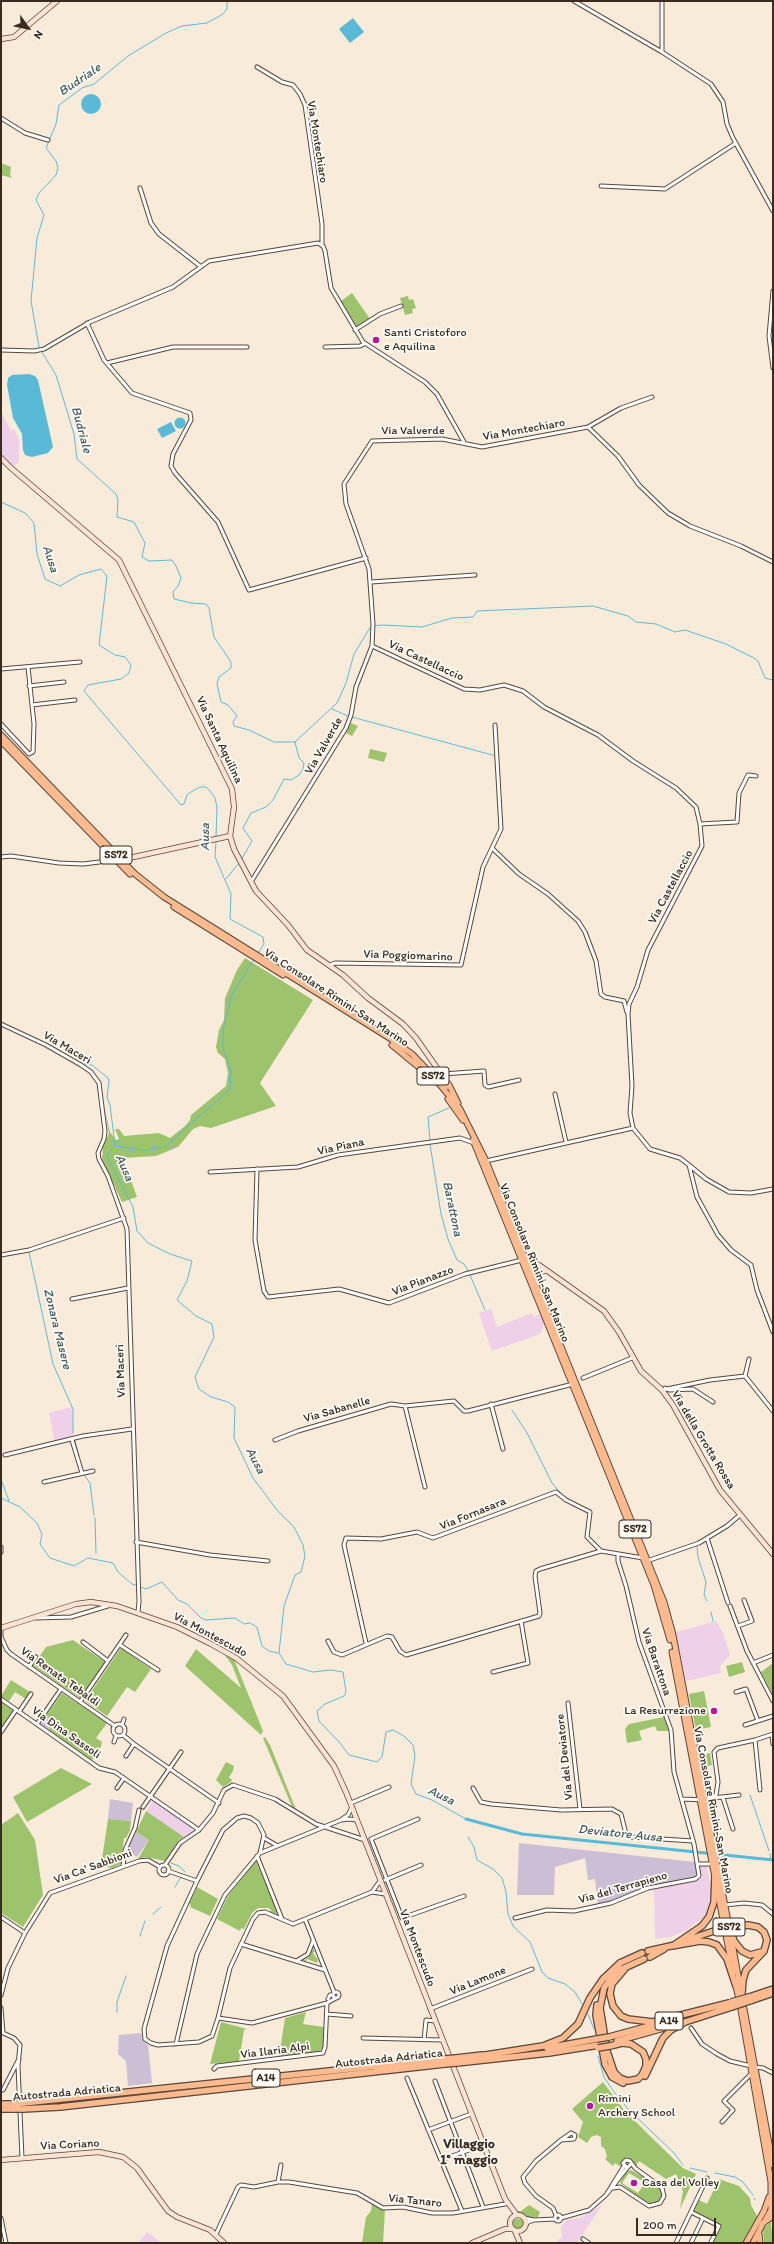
<!DOCTYPE html>
<meta charset="utf-8">
<style>
body{margin:0}
#map{position:relative;width:774px;height:2244px;overflow:hidden;background:#f9ebda;font-family:Itim,sans-serif}
canvas{display:block}
.frame{position:absolute;inset:0;border:2px solid #3b2a1e;pointer-events:none}
.north{position:absolute;left:8px;top:8px;width:40px;height:40px;-webkit-text-stroke:3px #fdfcf7;paint-order:stroke;rotate:123deg;font-size:11px;font-weight:700;line-height:16px;text-align:center;color:#3b2a1e}
.north::after{content:'';display:block;margin:auto;width:14px;height:18px;background:#3b2a1e;clip-path:polygon(50% 0,100% 100%,50% 72%,0 100%)}
.scale{position:absolute;left:636px;top:2218px;width:80px;height:18px;box-sizing:border-box;border:2px solid #3b2a1e;border-top:0;padding-left:5px;font-size:12px;line-height:14px;white-space:nowrap;color:#3b2a1e;-webkit-text-stroke:3px #fdfcf7;paint-order:stroke}
</style>
<div id="map">
<canvas width="774" height="2244"></canvas>
<div class="frame"></div>
<div class="north">N</div>
<div class="scale">200 m</div>
</div>
<script>
const c = document.querySelector('canvas').getContext('2d');
c.lineJoin = 'round';
function fillPath(path, color) { c.fillStyle = color; c.fill(path, 'evenodd'); }
const poly = rows => new Path2D(rows.map(r => 'M' + r).join(''));
function strokePath(path, color, width, dash) { c.strokeStyle = color; c.lineWidth = width; c.lineCap = dash ? 'butt' : 'round'; c.setLineDash(dash || []); c.stroke(path); }
function write(font, color, halo, rows, align = 'center') {
  c.font = font + ' Itim,sans-serif'; c.lineWidth = 3.5; c.setLineDash([]); c.textBaseline = 'middle'; c.strokeStyle = halo; c.fillStyle = color; for (const [text, x, y, turn = 0] of rows) {
    c.save(); c.translate(x, y); c.rotate((+turn || 0) * Math.PI / 180); c.textAlign = isNaN(turn) ? turn : align; if (halo) c.strokeText(text, 0, 0); c.fillText(text, 0, 0); c.restore();
  }
}
fillPath(poly([
 [1,402,2,414,11,430,14,429,19,440,19,462,12,467,1,456],
 [491,1309,497,1327,532,1313,534,1317,540,1314,544,1323,542,1330,540,1334,492,1351,479,1313],
 [72,1407,73,1438,55,1443,49,1413],
 [716,1621,723,1633,730,1655,720,1666,721,1673,686,1681,676,1632],
 [153,1800,191,1827,193,1831,184,1837,146,1811],
 [699,1866,707,1866,712,1893,705,1916,687,1930,671,1937,655,1939,654,1888,702,1879],
 [602,2205,577,2243,555,2243,562,2237,561,2227,567,2220,580,2218],
 [147,2232,162,2243,138,2243]
]), '#eed0e8');
fillPath(poly([
 [46,1716,55,1721,49,1730,41,1724],
 [110,1799,133,1803,131,1821,108,1819],
 [136,1832,149,1840,137,1857,127,1851],
 [519,1843,695,1862,697,1875,695,1878,652,1886,614,1901,598,1904,595,1879,588,1880,585,1858,555,1867,554,1895,517,1895],
 [141,2033,143,2040,148,2045,152,2083,128,2086,126,2061,118,2054,119,2035]
]), '#ccbed4');
fillPath(poly([
 [1,163,11,167,10,175,12,178,1,175],
 [352,293,370,319,357,327,341,301],
 [408,296,409,300,413,299,416,308,412,309,413,313,405,315,400,298],
 [351,723,358,726,352,736,346,733],
 [370,749,387,753,384,762,368,758],
 [245,958,313,1000,260,1083,276,1106,211,1128,200,1126,193,1129,178,1147,156,1156,123,1158,137,1197,122,1202,102,1159,103,1147,109,1133,103,1103,110,1132,116,1140,119,1139,115,1129,119,1129,124,1136,159,1133,170,1138,185,1126,190,1120,191,1115,226,1086,228,1073,225,1059,218,1053,216,1047,219,1030,224,1020,225,998,237,970],
 [73,1640,105,1662,80,1698,33,1666,46,1647],
 [121,1648,151,1669,135,1692,127,1687,107,1716,85,1701],
 [196,1649,241,1688,232,1665,224,1654,234,1659,263,1731,261,1735,185,1666],
 [742,1662,745,1672,729,1677,726,1666],
 [773,1663,773,1695,761,1672],
 [11,1680,30,1692,26,1699,15,1692,9,1701,1,1696],
 [704,1691,711,1727,696,1730,689,1694],
 [62,1693,107,1723,96,1738,102,1742,101,1747,92,1760,49,1730,54,1721,46,1716],
 [1,1702,14,1711,1,1729],
 [664,1717,669,1731,657,1731,655,1726,639,1731,642,1740,627,1743,625,1729,629,1724],
 [265,1737,270,1745,297,1812,293,1809,263,1738],
 [710,1753,712,1765,704,1767,702,1755],
 [226,1762,234,1766,233,1771,229,1777,232,1780,231,1782,223,1787,216,1780],
 [61,1768,92,1784,27,1822,13,1797],
 [146,1811,184,1837,178,1841,165,1861,146,1857,138,1859,149,1840,136,1832],
 [18,1813,35,1840,43,1895,23,1927,1,1913,1,1825],
 [108,1819,131,1821,130,1830,126,1838,124,1838,121,1864,112,1868,101,1866],
 [256,1861,278,1913,276,1914,270,1912,271,1910,268,1908,258,1908,252,1913,244,1929,241,1928,240,1931,217,1919,228,1896],
 [197,1887,218,1899,210,1916,190,1907,191,1905,189,1904],
 [313,1948,315,1952,313,1953,318,1960,317,1963,307,1959,306,1961,303,1961,309,1957],
 [306,2012,303,2024,324,2027,323,2047,319,2052,279,2057,285,2018],
 [221,2022,247,2029,244,2030,239,2061,210,2064],
 [603,2082,624,2110,650,2136,683,2168,696,2174,680,2209,683,2191,676,2174,666,2179,639,2161,636,2166,632,2159,627,2157,622,2160,621,2167,615,2163,613,2166,605,2159,607,2157,605,2149,601,2146,601,2137,597,2135,591,2137,587,2143,578,2137,583,2122,572,2109],
 [631,2170,660,2187,663,2196,660,2201,649,2204,621,2184,620,2182,626,2171],
 [629,2173,645,2183,638,2193,622,2183],
 [719,2179,739,2186,750,2198,751,2205,758,2218,743,2243,712,2243,721,2225,693,2212,699,2200,707,2204],
 [372,2203,385,2210,383,2243,362,2243,366,2217,371,2211],
 [529,2205,540,2212,538,2217,529,2217,516,2211,521,2211],
 '512.5 2224a5.5 5.5 0 1 1 11 0a5.5 5.5 0 1 1-11 0Z',
 [773,2219,771,2223,773,2243,764,2243,763,2229]
]), '#9ec36d');
fillPath(poly([
 [353,18,364,32,350,43,339,29],
 '81 104a10 10 0 1 1 20 0a10 10 0 1 1-20 0Z',
 [29,374,35,376,38,380,53,447,48,453,32,457,25,455,23,450,22,434,13,418,7,385,8,378,12,375],
 '174.5 423a5.5 5.5 0 1 1 11 0a5.5 5.5 0 1 1-11 0Z',
 [171,422,176,431,162,438,157,429]
]), '#59bad8');
strokePath(poly([
 [227,1,227,9,223,14,207,23,182,26,166,33,128,56,94,84,82,88,59,105,56,124,46,148,56,161,58,168,56,175,39,193,36,200,44,215,37,238,31,301,39,347,56,375,74,434,77,459,116,494,118,500,117,517,134,522,145,543,142,557,149,561,172,560,176,566,181,578,178,586,173,592,174,599,191,603,206,604,209,608,214,637,231,662,231,668,219,677,217,684,221,702,228,705,237,716,233,722,234,726,249,730,274,742,295,742,299,758,304,763,303,769,299,775,291,780,284,779,273,800,266,807,251,813,243,828,252,841,241,860],
 [1,502,25,513,34,523,37,554,45,579,60,586,79,575,101,569,107,576,99,645,115,655,125,657,131,665,129,673,121,679,88,685,84,691,181,805,184,804,187,795,191,792,200,787,206,787,210,791,215,798,217,807,216,837],
 [332,709,348,716,496,756],
 [295,742,337,703,346,683,354,654,371,626,383,625,422,627,452,618,473,617,477,611,593,606,628,616,636,622,656,624,675,632,685,630,726,644,754,658,758,661,765,678,773,680],
 [216,842,215,857,231,894,230,919,263,937,264,944,258,953],
 [226,879,239,863],
 [254,959,231,996,223,1030,223,1049,231,1071,230,1089,165,1147,143,1150,115,1146,107,1156,133,1207,137,1231,148,1243,170,1254,192,1261,187,1281,177,1300,196,1316,212,1324,214,1337,195,1377,199,1389,211,1397,228,1402,235,1407,234,1438,253,1478,277,1510,294,1527,303,1545,305,1556,301,1572,295,1575,284,1606,279,1653,286,1664,313,1672,331,1670,343,1672,346,1692,344,1696,325,1704,317,1711,319,1721,340,1743,349,1755,377,1762,382,1757,386,1732,393,1730,404,1736,413,1745,415,1756,411,1784,416,1794,432,1800,466,1819],
 [84,1064,92,1065,108,1078,109,1081,107,1097,110,1105,115,1145],
 [430,1141,428,1117,449,1108],
 [430,1144,441,1214,448,1239,457,1260,464,1264,469,1272],
 [29,1252,53,1364,73,1409,73,1433],
 [470,1275,485,1310],
 [512,1410,527,1433,552,1483,562,1495],
 [75,1441,79,1456],
 [80,1461,82,1468],
 [84,1475,90,1483,94,1515],
 [1,1479,9,1501],
 [1,1498,20,1507,37,1523,42,1534,40,1544,50,1558,74,1566,88,1558,113,1563,118,1572,132,1584,146,1589,162,1582,178,1600,187,1604,201,1618,206,1620,235,1618,244,1624,250,1623,257,1627,262,1646,269,1651,278,1653],
 [95,1518,96,1553],
 [697,1545,698,1557,706,1582,704,1595,707,1601],
 [711,1612,713,1621],
 [750,1795,769,1851],
 [468,1837,474,1847,477,1860,493,1869,502,1878,506,1892,508,1914,513,1926,530,1942,542,1972,548,1978,565,1984,575,1992,582,2004],
 [770,1854,771,1860],
 [171,1863,179,1866,185,1872],
 [175,1887,181,1877],
 [153,1914,161,1907],
 [140,1936,145,1921],
 [117,2012,117,2002,126,1976],
 [588,2014,594,2029],
 [598,2056,604,2077,614,2092,629,2110,674,2153,683,2165],
 [690,2168,707,2172],
 [715,2173,735,2177,743,2182,753,2195],
 [754,2198,755,2200]
]), '#59bad8', 1);
strokePath(poly([
 [466,1819,522,1834,773,1860]
]), '#59bad8', 3);
const street = poly([
 [574,1,662,52,711,84,723,102,727,124,733,138,773,211],
 [662,1,662,52],
 [257,67,282,82,293,85,300,94,305,105,322,224,322,244],
 [1,118,25,133,48,140],
 [601,186,665,189,736,143],
 [140,188,151,223,159,234,200,266],
 [773,291,769,336,773,368],
 [87,323,104,360,132,393,190,413,191,420,173,454,171,466,175,473,218,522,249,590,366,558],
 [355,330,380,314,401,306],
 [325,347,360,346,364,344],
 [1,350,34,351,44,349,90,322,173,287,209,261,318,243,323,246,325,251,331,288,363,342,425,382,437,394,464,442],
 [107,363,173,347,247,347],
 [588,427,621,408,652,397],
 [371,582,475,575],
 [372,646,464,689,480,690,504,685,523,691,544,707,598,735,633,761,676,788,696,807,700,824,702,846,648,950,637,987,629,1004,628,1014,632,1086,630,1113,633,1128,650,1149,680,1158,689,1165,697,1197,718,1235,731,1250,751,1265,757,1290,773,1332],
 [1,669,80,662],
 [29,686,64,682],
 [32,705,75,700],
 [1,724,29,754,33,752,34,724,28,667],
 [700,824,737,822,739,793,748,775,756,776],
 [493,849,519,874,548,894,578,921,585,932,596,961,601,994,605,997,624,1001,627,1012],
 [1,857,11,856,59,863,83,864,116,860],
 [251,882,346,728,351,715,356,687,372,646,373,624,369,569,346,504,344,484,372,441,442,439,482,447,588,427,618,456,639,485,668,513,690,526,741,546,773,562],
 [330,965,335,963,461,965,483,867,501,829,495,725],
 [1,1024,46,1045,81,1065,91,1072,99,1083,105,1131,104,1139,98,1153,99,1159,108,1176,127,1229,139,1602,138,1612],
 [443,1074,484,1071,485,1085,488,1087,519,1080],
 [555,1094,566,1142],
 [486,1161,633,1128],
 [689,1165,706,1179,729,1192,751,1193,773,1189],
 [257,1169,255,1240,264,1291,268,1297,339,1289,389,1303,465,1274,522,1260],
 [210,1172,298,1167,338,1155,460,1138,474,1143],
 [1,1255,29,1250,124,1218],
 [72,1299,128,1288],
 [749,1359,745,1376,773,1411],
 [583,1378,632,1358],
 [665,1388,669,1390,693,1389,713,1402],
 [662,1390,710,1380,745,1376],
 [491,1404,503,1449],
 [405,1406,425,1487],
 [72,1440,82,1473],
 [275,1440,298,1431,391,1404,405,1406,454,1401,464,1411,468,1411,573,1384],
 [5,1455,83,1436,132,1429],
 [44,1482,93,1471],
 [707,1538,728,1603],
 [136,1542,210,1555,268,1561],
 [1,1547,1,1552],
 [647,1561,699,1543,727,1526,740,1515],
 [730,1606,747,1651,773,1701],
 [36,1618,71,1617,111,1605],
 [738,1626,752,1621,744,1600],
 [1,1637,7,1650,11,1654,115,1726],
 [1,1638,1,1628],
 [328,1641,334,1652,342,1655,387,1636,392,1637,400,1651,406,1655,539,1616,540,1613,535,1576,536,1571,540,1569,601,1551,643,1558],
 [83,1642,108,1661],
 [366,1643,344,1545,346,1538,381,1539,417,1532,433,1538,556,1492,566,1500,590,1512,587,1537,601,1551],
 [120,1645,158,1670],
 [753,1663,773,1655],
 [29,1667,36,1657],
 [493,1672,528,1663,521,1621],
 [736,1692,746,1689,758,1721],
 [1,1699,99,1768,115,1772,199,1830],
 [80,1702,126,1635],
 [568,1703,580,1809],
 [19,1712,31,1694],
 [37,1724,61,1689],
 '113 1730a6 6 0 1 1 12 0a6 6 0 1 1-12 0Z',
 [122,1725,124,1719],
 [745,1725,773,1716],
 [1,1732,16,1710],
 [123,1735,134,1744],
 [772,1735,773,1744],
 [755,1740,760,1790],
 [114,1742,116,1736],
 [126,1756,134,1744,219,1803],
 [117,1788,124,1778],
 [473,1788,481,1802,491,1804,561,1810,612,1809,621,1814,626,1834,631,1837,693,1841],
 [713,1798,739,1795],
 [723,1798,733,1829],
 [682,1799,706,1800,716,1795,718,1782,714,1752,718,1748,755,1740,773,1734],
 [351,1803,389,1787],
 [143,1807,181,1752],
 [342,1819,348,1815,352,1807],
 [418,1819,371,1839,402,1918,464,1896],
 [264,1838,276,1845],
 [260,1853,264,1835,258,1823,251,1818,244,1816,237,1818,223,1830,197,1881,167,1946,144,2029,145,2039,151,2043,158,2045,199,2042,212,2036,218,2018,230,1968,253,1919,258,1913,265,1912,293,1924,372,1892,380,1881],
 [257,1856,282,1919],
 [697,1864,712,1864],
 [165,1865,180,1843,199,1830,213,1813,224,1790,233,1785,275,1799,316,1824,365,1840],
 '159 1870a5 5 0 1 1 10 0a5 5 0 1 1-10 0Z',
 [123,1866,125,1850,135,1828,139,1810],
 [168,1871,197,1881],
 [385,1880,421,1865],
 [372,1892,385,1894],
 [725,1905,744,1903,762,1905,773,1914],
 [1,1917,25,1933],
 [515,1918,547,1910,574,1911,611,1903,648,1888,695,1879,699,1876,694,1844,674,1772,671,1730,639,1642,626,1586,618,1561,618,1554],
 [305,1919,334,1992],
 [241,1944,325,1970],
 [298,1960,308,1954,313,1941],
 '333 1995a3 3 0 1 1 6 0a3 3 0 1 1-6 0Z',
 [1,1995,8,1968,25,1933,50,1893,139,1861,148,1860,160,1867],
 [328,1999,330,1995,333,1995],
 [1,2008,3,2033],
 [430,2009,532,1969],
 [327,2014,351,2016],
 [218,2018,252,2023,327,2003,336,1998],
 [691,2028,702,2044,717,2054,730,2061,751,2066],
 [1,2032,14,2038,20,2045,18,2066,22,2158],
 [363,2038,442,2040],
 [424,2040,426,2020,435,2021],
 [176,2044,197,1954,225,1895,260,1853,341,1820,349,1819,357,1820],
 [755,2067,763,2068,773,2073],
 [214,2069,217,2066,323,2053,325,2047,327,2003],
 [407,2078,462,2211],
 [435,2081,483,2207],
 [3,2090,19,2059],
 [722,2122,733,2110,724,2101,752,2073],
 [428,2130,471,2114],
 [571,2133,575,2135,574,2139,561,2140,571,2133],
 [441,2160,483,2145],
 [624,2166,606,2195,627,2168],
 [278,2182,281,2165],
 [613,2188,620,2187,649,2206,660,2203,664,2196,662,2188,635,2168,630,2161,626,2160,623,2163,627,2168,631,2164],
 [691,2212,703,2218,691,2243],
 '555 2218a3 3 0 1 1 6 0a3 3 0 1 1-6 0Z',
 [556,2215,553,2208,536,2196,525,2183,523,2177,536,2161,561,2140],
 [1,2218,6,2243],
 [524,2218,534,2220],
 [561,2218,589,2210,606,2195],
 [703,2218,719,2226,711,2242],
 [526,2223,534,2220,555,2219],
 [216,2234,238,2187,241,2185,254,2187,278,2182,289,2182,357,2193,383,2208,403,2207,432,2213,453,2213,505,2204],
 [583,2239,589,2243],
 [676,2243,707,2178]
]);
const secondary = poly([
 [1,39,14,37,57,1],
 [1,458,11,468,119,560,232,789,234,807,230,836,234,849,256,891,288,925,307,950,343,975,368,998,403,1024,416,1038,449,1085],
 [120,860,230,836],
 [524,1261,532,1261,539,1265,604,1311,619,1332,641,1371,662,1390,673,1405,720,1490,773,1554],
 [534,1280,537,1272,545,1271],
 [1,1628,76,1604,91,1602,117,1606,177,1627,211,1644,236,1658,283,1696,334,1766,346,1792,505,2199,517,2215],
 [1,2160,99,2152,123,2157,137,2168,168,2211,177,2217,210,2230,224,2243],
 '510 2223a8 8 0 1 1 16 0a8 8 0 1 1-16 0Z',
 [515,2231,520,2243],
 [472,2243,505,2229,512,2229]
]);
const primary = poly([
 [1,735,135,874,164,897,391,1039,412,1054,432,1075,460,1109,486,1161,664,1602,673,1635,729,1927],
 [1,741,130,874],
 [174,907,283,975],
 [392,1045,420,1068],
 [444,1088,449,1085,458,1103],
 [448,1099,463,1120],
 [473,1140,654,1585,670,1640],
 [672,1652,733,1972],
 [731,1937,741,1992],
 [735,1982,738,1995],
 [744,2009,773,2165],
 [741,2010,771,2182,771,2210,765,2221],
 [759,2234,760,2243],
 [746,2243,764,2211,769,2197],
 [753,2243,763,2223,773,2216]
]);
const highway = poly([
 [728,1923,734,1941,742,1951,750,1955,761,1952],
 [736,1927,748,1925,758,1927,764,1932,767,1940,764,1951,746,1970,743,1980,742,1993],
 [687,1940,717,1930],
 [674,1945,702,1926,709,1917,714,1902,715,1876],
 [672,1946,700,1941,709,1942,717,1945,727,1959,736,1986],
 [648,1951,675,1945],
 [650,1957,664,1949],
 [624,1970,612,1984,610,1994,613,2006,621,2016,628,2019,653,2022,729,2003],
 [614,1971,620,1963],
 [749,1997,773,1989],
 [750,2001,773,1993],
 [597,2005,596,2015,605,2064,612,2077,623,2083],
 [682,2023,732,2007],
 [609,2037,657,2024],
 [617,2041,674,2025],
 [610,2046,622,2043,631,2044,643,2052,646,2059,646,2066,642,2075,638,2079,628,2081,620,2078,614,2072,607,2051,600,2008,604,1988,613,1975,622,1969,644,1959],
 [547,2048,597,2039],
 [479,2056,543,2046,563,2038,578,2024,590,1998,603,1979,620,1963,642,1953],
 [456,2058,482,2055],
 [457,2063,549,2053,599,2045],
 [645,2076,663,2038,671,2030,685,2022],
 [23,2103,444,2059],
 [1,2104,14,2104],
 [1,2109,14,2109],
 [23,2109,60,2107,445,2064]
]);
strokePath(street, '#58473a', 5);
strokePath(secondary, '#58473a', 6);
strokePath(primary, '#58473a', 7);
strokePath(highway, '#58473a', 8);
strokePath(street, '#fff', 3);
strokePath(secondary, '#fee3d2', 4.5);
strokePath(primary, '#fcba8e', 5);
strokePath(highway, '#fcba8e', 5.5);
const highwayBridge = poly([
 [717,1930,736,1927],
 [731,2002,749,1997],
 [732,2007,750,2001],
 [597,2039,609,2037],
 [598,2048,610,2046],
 [444,2059,456,2058],
 [445,2064,457,2063],
 [14,2104,23,2103],
 [14,2109,23,2109]
]);
strokePath(highwayBridge, '#58473a', 8, []);
strokePath(highwayBridge, '#fcba8e', 5.5);
for (const [x, y, r, color] of [
 [376,340,4,"#b5179e"],
 [714,1711,4,"#b5179e"],
 [590,2106,4,"#b5179e"],
 [634,2183,4,"#b5179e"]
]) { const dot = new Path2D(); dot.arc(x, y, r, 0, 2 * Math.PI); c.fillStyle = color; c.fill(dot); strokePath(dot, '#fdfcf7', 1.5); }
for (const [x, y, w] of [
 [116,855,32],
 [433,1076,32],
 [635,1529,32],
 [729,1927,32],
 [669,2021,28],
 [266,2078,28]
]) { const box = new Path2D(); box.roundRect(x - w / 2, y - 9, w, 18, 3); c.fillStyle = '#fdfcf7'; c.fill(box); strokePath(box, '#3b2a1e', 1); }
write('bold 11px', '#3b2a1e', null, [
 ["SS72",116,855],
 ["SS72",433,1076],
 ["SS72",635,1529],
 ["SS72",729,1927],
 ["A14",669,2021],
 ["A14",266,2078]
]);
write('12px', '#3b2a1e', '#fdfcf7', [
 ["Via Montechiaro",317,142,81],
 ["Via Montechiaro",524,430,-10],
 ["Via Valverde",413,431],
 ["Via Castellaccio",426,661,25],
 ["Via Santa Aquilina",219,740,65],
 ["Via Valverde",324,746,-60],
 ["Via Castellaccio",671,887,-62],
 ["Via Poggiomarino",408,956,2],
 ["Via Consolare Rimini-San Marino",336,998,33],
 ["Via Maceri",67,1048,30],
 ["Via Piana",341,1147,-12],
 ["Via Consolare Rimini-San Marino",534,1263,68],
 ["Via Pianazzo",423,1281,-21],
 ["Via Maceri",121,1371,-92],
 ["Via Sabanelle",337,1410,-16],
 ["Via della Grotta Rossa",703,1440,59],
 ["Via Fornasara",473,1514,-22],
 ["Via Montescudo",210,1635,28],
 ["Via Barattona",656,1662,71],
 ["Via Renata Tebaldi",60,1677,35],
 ["Via Dina Sassoli",66,1733,35],
 ["Via del Deviatore",565,1757,-96],
 ["Via Consolare Rimini-San Marino",713,1810,79],
 ["Via Ca' Sabbioni",93,1867,-20],
 ["Via del Terrapieno",623,1888,-16],
 ["Via Montescudo",417,1948,69],
 ["Via Lamone",478,1981,-22],
 ["Via Ilaria Alpi",275,2051,-7],
 ["Autostrada Adriatica",389,2059,-6],
 ["Autostrada Adriatica",67,2093,-5],
 ["Via Coriano",70,2145,-3],
 ["Via Tanaro",415,2201,6]
]);
write('12px', '#3b2a1e', '#fdfcf7', [
 ["Santi Cristoforo",384,333],
 ["e Aquilina",384,347],
 ["La Resurrezione",706,1711,"right"],
 ["Rimini",598,2099],
 ["Archery School",598,2113],
 ["Casa del Volley",642,2183]
], 'left');
write('italic 13px', '#465c5f', '#fdfcf7', [
 ["Budriale",80,80,-34],
 ["Budriale",81,430,75],
 ["Ausa",50,559,72],
 ["Ausa",206,837,-90],
 ["Ausa",124,1168,66],
 ["Barattona",452,1209,78],
 ["Zonara Masere",57,1329,76],
 ["Ausa",255,1461,62],
 ["Ausa",441,1796,26],
 ["Deviatore Ausa",620,1834,6]
]);
write('bold 14px', '#3b2a1e', '#fdfcf7', [
 ["Villaggio",469,2144],
 ["1° maggio",469,2160]
]);
</script>
